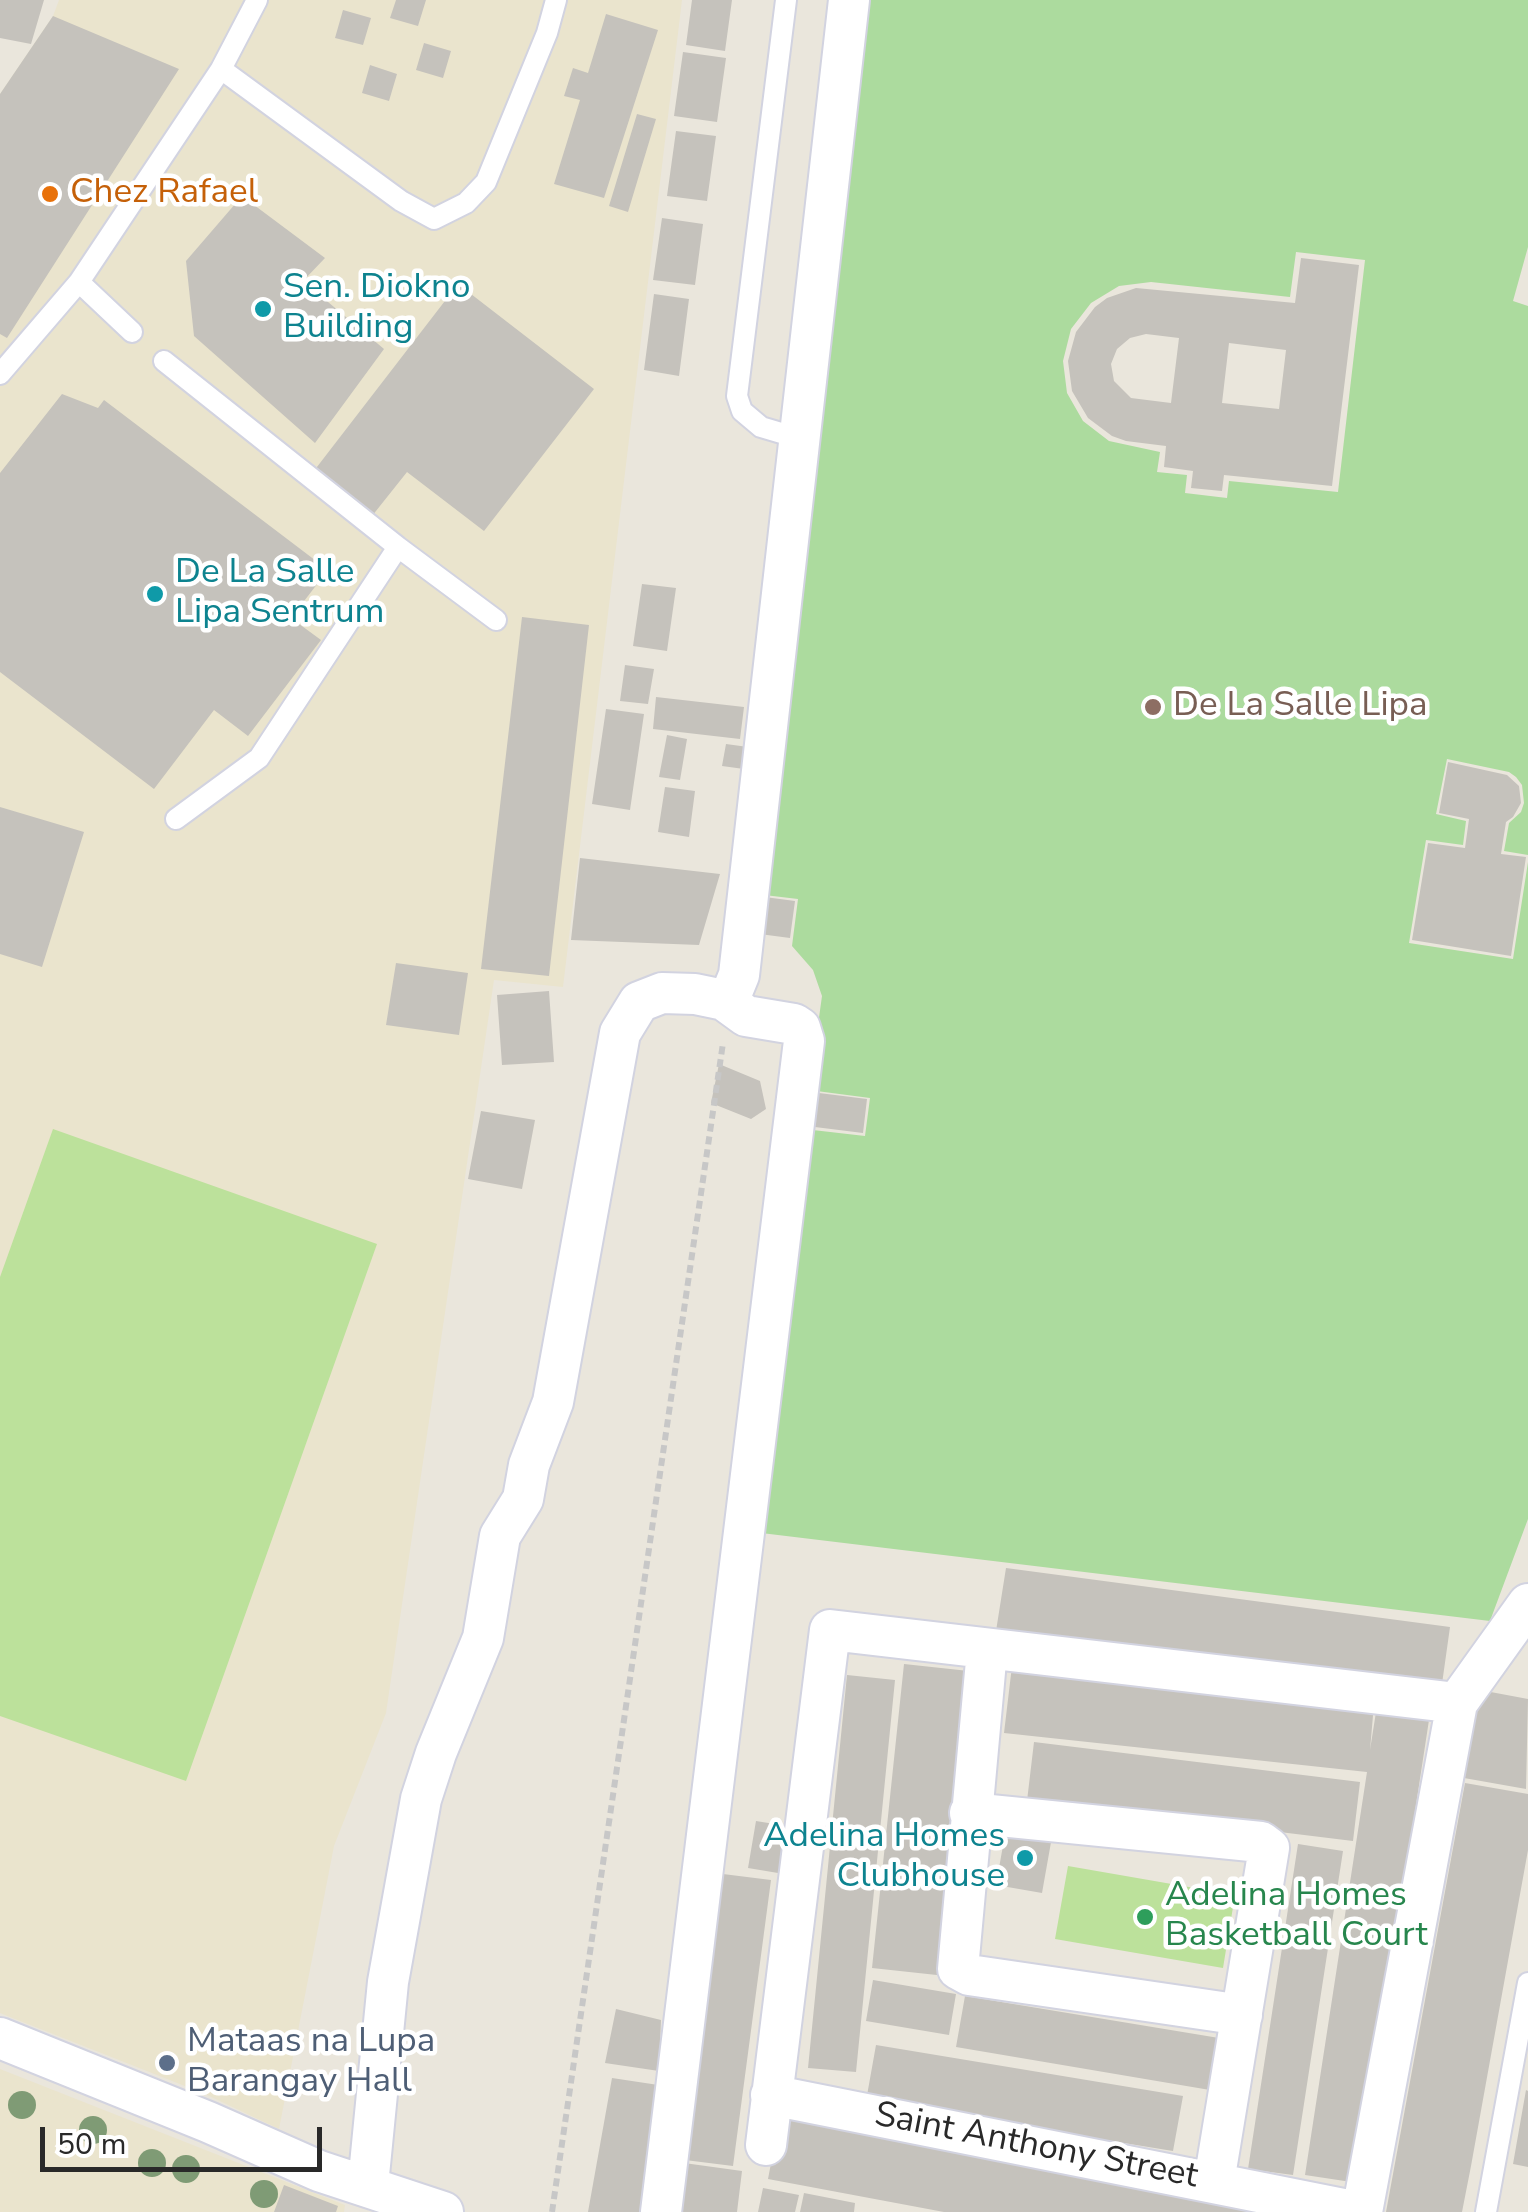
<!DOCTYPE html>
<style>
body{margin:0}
#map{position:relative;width:1528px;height:2212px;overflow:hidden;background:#eae6dc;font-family:"Nunito Sans",sans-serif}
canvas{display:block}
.scale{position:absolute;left:40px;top:2127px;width:282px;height:45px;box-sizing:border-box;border:5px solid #292929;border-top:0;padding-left:12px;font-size:30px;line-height:35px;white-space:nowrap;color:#292929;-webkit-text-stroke:8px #fff;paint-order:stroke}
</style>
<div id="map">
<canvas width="1528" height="2212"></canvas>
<div class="scale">50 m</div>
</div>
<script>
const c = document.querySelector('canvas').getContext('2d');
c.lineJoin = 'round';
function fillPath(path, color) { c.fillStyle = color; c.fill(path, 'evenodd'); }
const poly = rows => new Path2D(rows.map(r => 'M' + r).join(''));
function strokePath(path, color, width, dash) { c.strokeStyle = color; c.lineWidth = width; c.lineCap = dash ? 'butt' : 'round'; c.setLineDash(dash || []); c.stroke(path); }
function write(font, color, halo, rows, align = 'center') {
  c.font = font + ' "Nunito Sans",sans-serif'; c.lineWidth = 9; c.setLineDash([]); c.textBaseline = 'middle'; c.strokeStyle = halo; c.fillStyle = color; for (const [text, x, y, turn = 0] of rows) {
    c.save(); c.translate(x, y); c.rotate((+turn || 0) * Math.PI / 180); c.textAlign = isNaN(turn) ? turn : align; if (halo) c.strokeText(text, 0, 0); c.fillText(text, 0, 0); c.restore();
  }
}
fillPath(poly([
 [59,0,682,0,563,987,494,980,386,1713,334,1846,279,2129,205,2094,0,2013,0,94,53,16],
 [0,2069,345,2205,344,2212,0,2212]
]), '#eae4cd');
fillPath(poly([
 [862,0,1528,0,1528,247,1513,301,1528,306,1528,855,1504,851,1509,823,1521,812,1524,803,1522,785,1516,777,1509,772,1447,759,1436,814,1466,821,1463,845,1426,840,1409,943,1513,959,1528,862,1528,1519,1490,1621,753,1532,804,1129,865,1136,870,1098,809,1090,822,996,813,970,792,946,798,899,756,894],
 [1296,252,1365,260,1338,492,1229,481,1227,498,1185,493,1187,475,1157,472,1160,452,1109,441,1083,421,1067,393,1063,361,1071,329,1091,303,1119,286,1151,282,1290,297]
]), '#acdb9e');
fillPath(poly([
 [53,1129,377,1244,186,1781,0,1716,0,1277],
 [1068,1866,1235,1895,1223,1968,1055,1939]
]), '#bce19b');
fillPath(poly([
 [0,0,44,0,31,44,0,38],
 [396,0,426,0,418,26,390,18],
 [692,0,732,0,725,51,686,45],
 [343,10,371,18,363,45,335,38],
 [606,14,658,30,604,198,554,184,580,100,564,96,573,68,588,73],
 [53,16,179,69,7,338,0,334,0,94],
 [424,43,451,51,443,78,416,70],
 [683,52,726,58,717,122,674,116],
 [370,65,397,74,389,101,362,93],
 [637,114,656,119,628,212,609,206],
 [676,131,716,136,707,201,667,196],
 [242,196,325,258,303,281,384,349,315,443,194,336,186,261],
 [662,218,703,224,695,285,653,280],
 [1301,258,1359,265,1332,486,1224,475,1222,491,1191,488,1193,471,1164,467,1166,446,1126,441,1112,436,1088,418,1072,391,1068,361,1076,332,1095,307,1107,298,1136,288,1295,303],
 [1146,334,1179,338,1171,403,1131,398,1114,381,1111,364,1117,349,1130,338],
 [1229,343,1286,350,1279,409,1222,403],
 [458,284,594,389,484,531,407,472,368,521,310,476],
 [654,294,689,299,679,376,644,370],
 [62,394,98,408,104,400,328,570,291,618,321,640,248,736,214,710,154,789,0,672,0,473],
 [642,584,676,588,667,651,633,646],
 [522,617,589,625,549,976,481,969],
 [625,665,654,669,648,704,620,701],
 [656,697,744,707,740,739,653,729],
 [606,709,644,714,630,810,592,804],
 [667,735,687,739,680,780,659,777],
 [726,744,748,747,744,769,722,766],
 [1448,762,1507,775,1519,786,1521,803,1513,817,1506,822,1501,854,1526,857,1511,956,1412,940,1428,843,1465,848,1469,819,1439,813],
 [665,787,695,791,689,837,658,832],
 [0,807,84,832,42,967,0,954],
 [580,858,720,874,699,945,571,940],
 [757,896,795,901,790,938,752,933],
 [396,963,468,973,459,1035,386,1025],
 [549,991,554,1062,502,1065,497,995],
 [719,1064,760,1081,766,1109,751,1119,711,1103],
 [811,1092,867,1099,863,1133,807,1126],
 [481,1111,535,1120,522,1189,468,1179],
 [1006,1568,1450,1627,1441,1691,996,1631],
 [904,1664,978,1672,946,1976,872,1968],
 [1012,1666,1374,1704,1370,1750,1376,1712,1429,1720,1358,2183,1305,2175,1367,1772,1004,1733],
 [847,1675,895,1680,856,2072,808,2068],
 [1480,1690,1528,1699,1526,1789,1464,1778],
 [1034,1742,1360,1782,1353,1841,1027,1801],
 [1465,1783,1528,1794,1528,1850,1471,2166,1462,2212,1386,2212],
 [756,1821,793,1827,784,1874,748,1868],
 [1007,1823,1053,1831,1042,1893,996,1885],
 [1298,1844,1343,1851,1293,2175,1248,2169],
 [723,1874,771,1880,733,2166,685,2160],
 [873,1980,956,1994,949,2035,866,2021],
 [965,1996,1219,2038,1210,2090,956,2047],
 [616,2009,661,2020,659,2071,605,2063],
 [876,2045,1183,2096,1173,2151,866,2101],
 [612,2078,665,2086,643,2212,588,2212],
 [1526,2090,1528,2091,1528,2167,1513,2164],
 [780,2116,1272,2212,944,2212,768,2179],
 [684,2163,742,2171,737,2212,677,2212],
 [284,2185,338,2206,336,2212,274,2212],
 [763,2188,799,2195,795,2212,758,2212],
 [804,2193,855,2203,854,2212,800,2212]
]), '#c5c2bc');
const lane = poly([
 [786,0,737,396,742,411,761,427,798,438],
 [221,69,257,0],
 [132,332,79,282,221,69,401,201,434,219,466,203,486,182,547,33,556,0],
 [164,361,398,547,496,620],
 [0,374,79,282],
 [176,819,259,758,398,547],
 [1486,2212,1528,1983]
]);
const street = poly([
 [728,1002,739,975,849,0],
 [987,1650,958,1969,969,1975,1242,2015],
 [970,1813,1261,1842,1269,1848,1214,2182],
 [0,2038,208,2122,319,2171,443,2212],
 [771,2095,1359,2212],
 [766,2145,830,1630,1457,1703],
 [368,2185,388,1982,421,1799,436,1753,483,1638,500,1536,523,1499,529,1465,553,1402,620,1033,639,1002,662,993,695,994,724,1000,746,1016,794,1024,800,1028,804,1041,661,2212],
 [1362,2212,1457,1703,1528,1604]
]);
strokePath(lane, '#d2d3e0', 24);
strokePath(street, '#d2d3e0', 44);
strokePath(poly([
 [552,2212,723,1043]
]), '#c7c7c7', 6, [8, 5]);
strokePath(lane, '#fff', 20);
strokePath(street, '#fff', 40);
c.fillStyle = '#7f9b75';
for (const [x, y] of [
 [22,2105],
 [93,2130],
 [152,2163],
 [186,2169],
 [264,2194]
]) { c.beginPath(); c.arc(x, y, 14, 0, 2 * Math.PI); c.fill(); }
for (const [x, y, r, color] of [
 [50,194,10,"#e8710a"],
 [263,309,10,"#0f9aa8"],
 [155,594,10,"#0f9aa8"],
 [1153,707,10,"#8d6e63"],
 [1025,1858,10,"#0f9aa8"],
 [1145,1917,10,"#2e9e5b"],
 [167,2063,10,"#5c6f8a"]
]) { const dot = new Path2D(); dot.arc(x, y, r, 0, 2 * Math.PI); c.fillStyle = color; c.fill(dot); strokePath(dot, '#fff', 4); }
write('35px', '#c56008', '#fff', [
 ["Chez Rafael",70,194]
], 'left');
write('35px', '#0d838f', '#fff', [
 ["Sen. Diokno",283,289],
 ["Building",283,329],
 ["De La Salle",175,574],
 ["Lipa Sentrum",175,614],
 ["Adelina Homes",1005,1838,"right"],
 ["Clubhouse",1005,1878,"right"]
], 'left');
write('35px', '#785e54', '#fff', [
 ["De La Salle Lipa",1173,707]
], 'left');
write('35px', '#27864d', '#fff', [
 ["Adelina Homes",1165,1897],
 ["Basketball Court",1165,1937]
], 'left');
write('35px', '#4e5e75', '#fff', [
 ["Mataas na Lupa",187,2043],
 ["Barangay Hall",187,2083]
], 'left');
write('35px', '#292929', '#fff', [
 ["Saint Anthony Street",1036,2147,11]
]);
</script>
